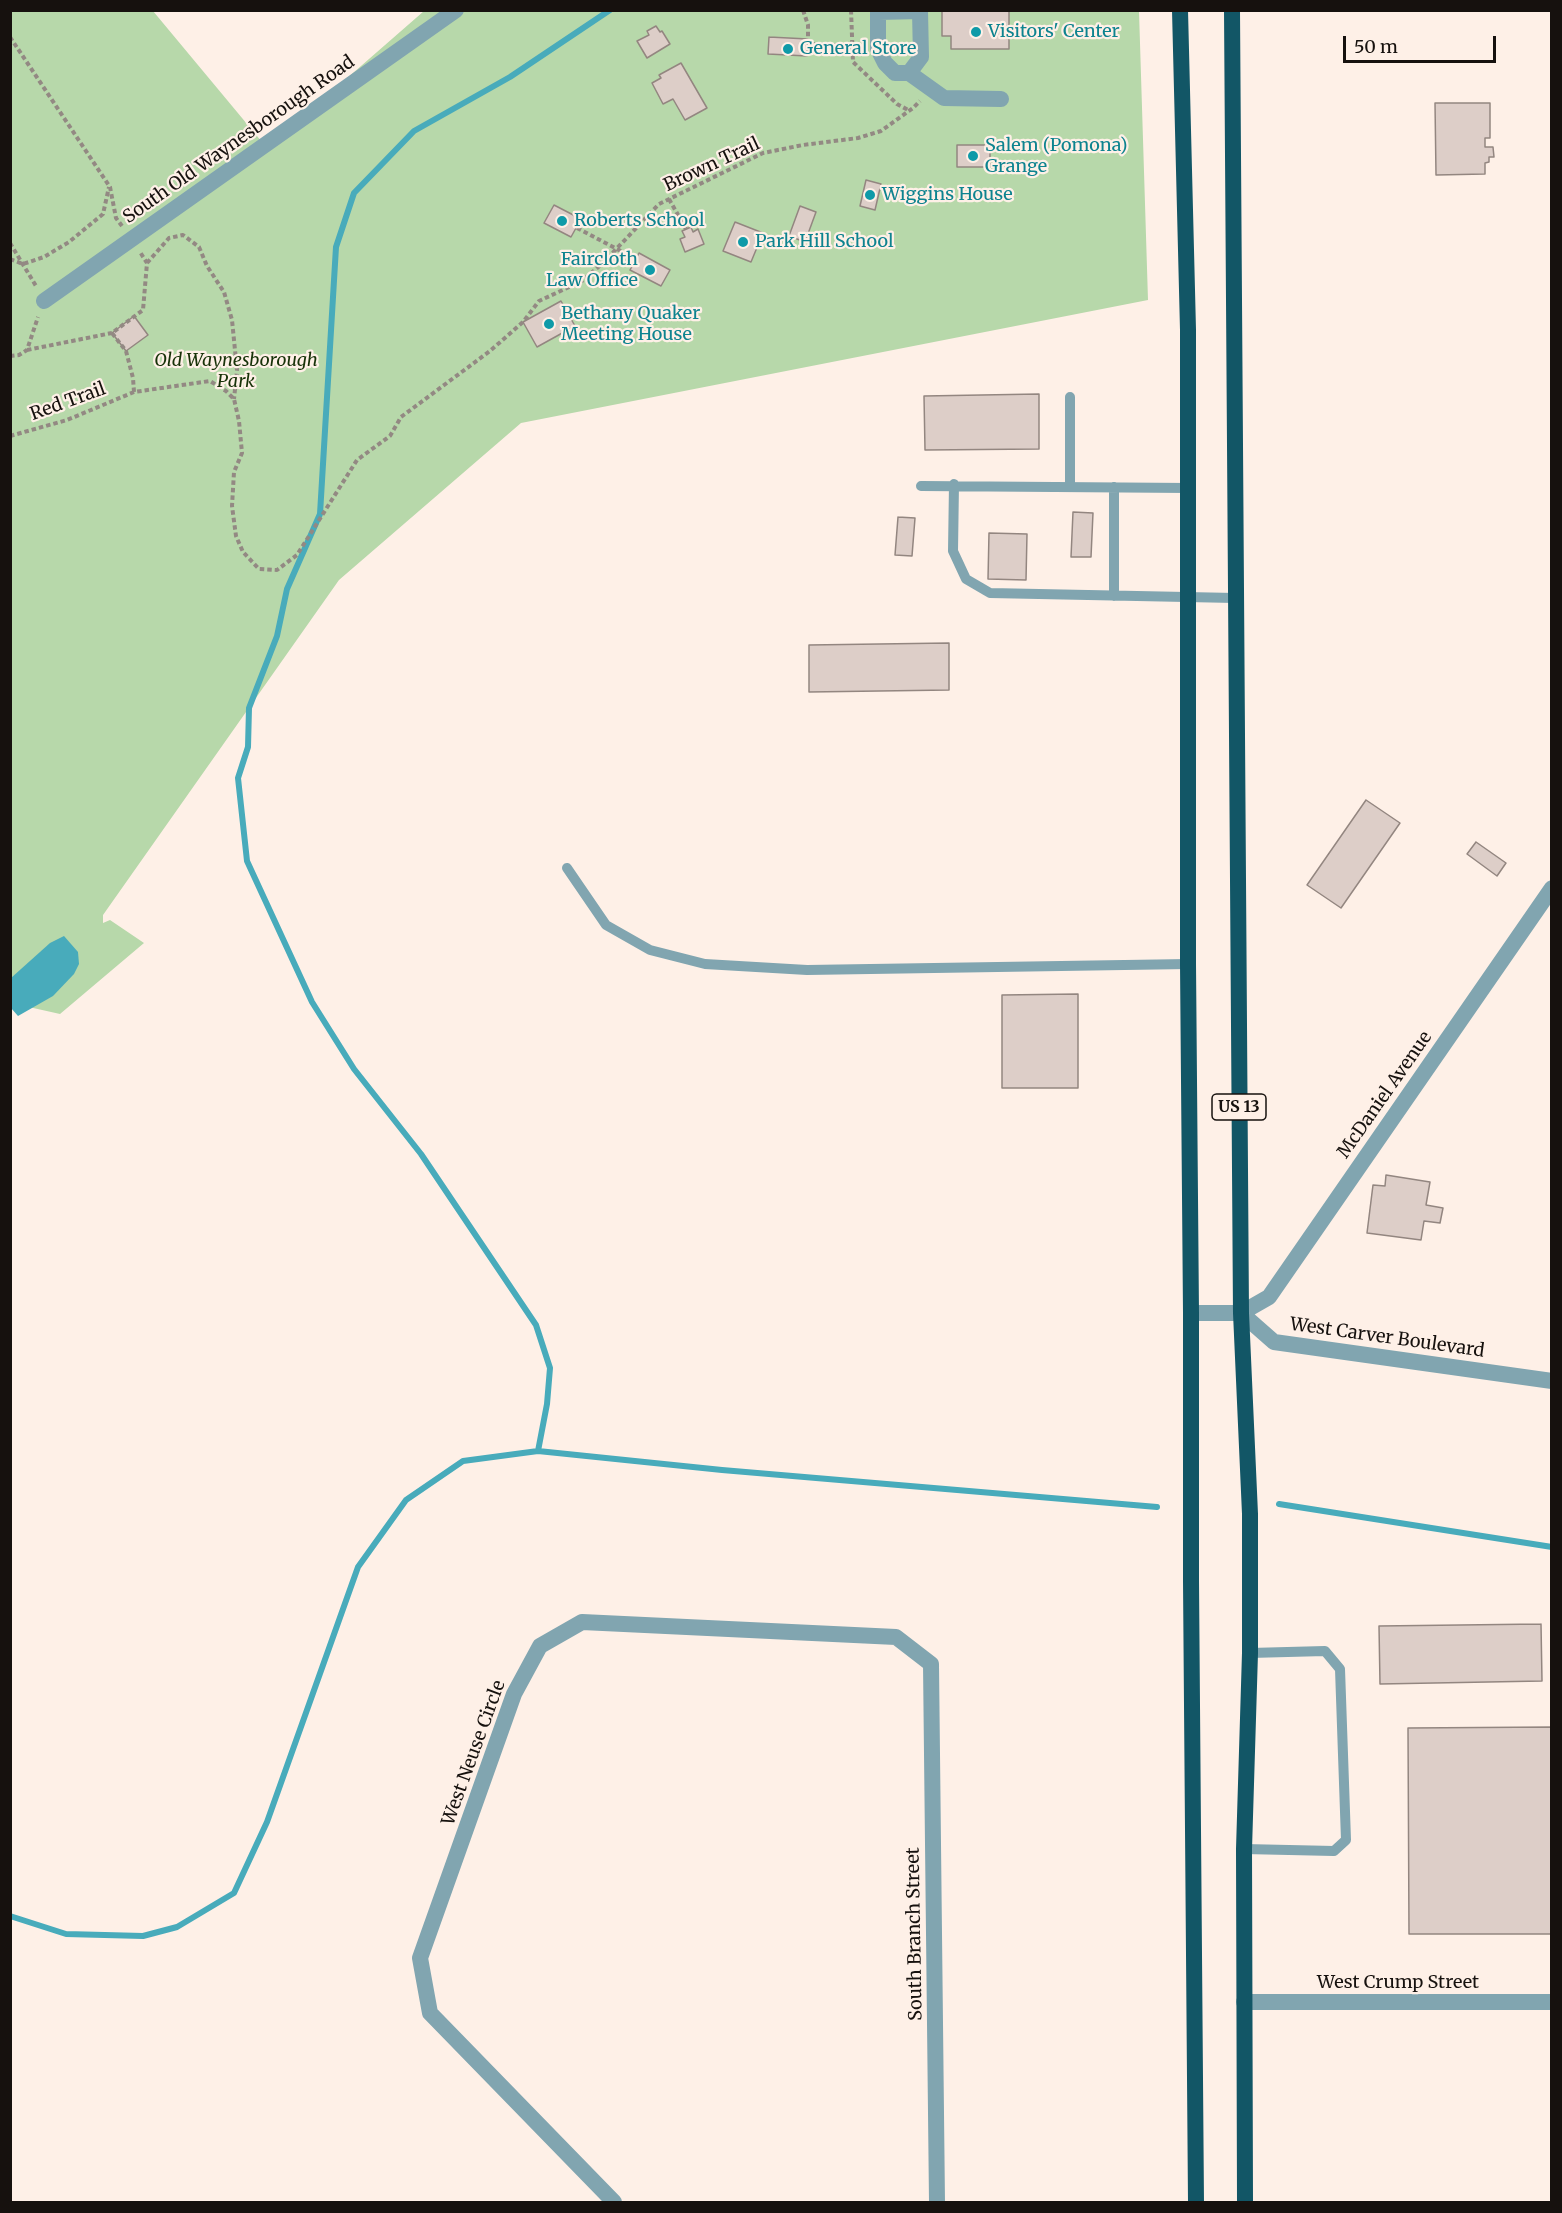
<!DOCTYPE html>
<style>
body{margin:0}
#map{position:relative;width:1562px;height:2213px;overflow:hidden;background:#fef0e7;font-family:Merriweather,serif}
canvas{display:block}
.frame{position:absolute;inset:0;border:12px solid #16110e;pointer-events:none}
.scale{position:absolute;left:1343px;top:36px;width:153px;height:27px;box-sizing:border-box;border:3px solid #16110e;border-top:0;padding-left:8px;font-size:18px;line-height:21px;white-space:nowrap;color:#16110e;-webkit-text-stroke:4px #fef0e7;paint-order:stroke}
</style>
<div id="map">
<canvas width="1562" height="2213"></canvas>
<div class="frame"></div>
<div class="scale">50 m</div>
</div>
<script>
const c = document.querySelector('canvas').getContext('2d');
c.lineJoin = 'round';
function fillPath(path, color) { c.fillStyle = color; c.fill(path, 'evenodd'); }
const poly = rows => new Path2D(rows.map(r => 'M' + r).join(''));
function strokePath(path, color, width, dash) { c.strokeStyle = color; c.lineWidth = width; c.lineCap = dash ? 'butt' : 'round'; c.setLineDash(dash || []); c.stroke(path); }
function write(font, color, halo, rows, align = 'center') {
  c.font = font + ' Merriweather,serif'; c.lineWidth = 4.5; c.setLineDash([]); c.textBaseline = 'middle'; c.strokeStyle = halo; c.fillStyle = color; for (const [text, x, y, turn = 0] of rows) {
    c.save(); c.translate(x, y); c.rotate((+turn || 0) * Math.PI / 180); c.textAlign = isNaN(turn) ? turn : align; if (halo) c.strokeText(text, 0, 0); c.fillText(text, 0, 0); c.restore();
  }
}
fillPath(poly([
 [11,11,153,11,267,148,424,11,1139,11,1148,300,521,423,339,580,103,915,103,923,110,920,144,943,60,1014,11,1003]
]), '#b7d8aa');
fillPath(poly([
 [64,936,78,952,79,964,74,974,53,996,18,1016,11,1008,11,978,50,943]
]), '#48abbb');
strokePath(poly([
 [538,1451,547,1404,550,1368,536,1325,421,1154,354,1069,312,1002,247,861,238,778,248,747,249,708,277,636,287,589,320,514,336,247,354,193,414,131,510,77,610,10],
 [1279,1504,1552,1547],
 [10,1916,66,1934,143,1936,177,1927,234,1893,267,1822,358,1567,406,1500,463,1461,538,1451,722,1470,1157,1507]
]), '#48abbb', 6);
const building = poly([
 [942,10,1009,10,1009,49,951,49,951,36,942,36,942,10],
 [656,26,660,32,662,31,670,44,647,58,637,41,649,35,647,31,656,26],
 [769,37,808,39,807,56,768,54,769,37],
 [681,63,707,108,685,120,673,99,663,104,652,83,661,78,659,75,681,63],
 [1435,103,1490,103,1490,138,1485,138,1485,147,1493,147,1494,157,1489,157,1489,162,1485,163,1485,174,1436,175,1435,103],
 [957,145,990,145,990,167,957,167,957,145],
 [866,180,881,184,875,210,860,206,866,180],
 [554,205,581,219,571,237,544,223,554,205],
 [800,206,816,212,805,242,789,236,800,206],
 [735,222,763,233,751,262,723,251,735,222],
 [691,227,693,232,698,229,704,244,685,252,680,239,685,237,682,231,691,227],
 [639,253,670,270,661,286,630,270,639,253],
 [561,301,575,326,537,347,523,322,561,301],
 [134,316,148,335,126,351,112,333,134,316],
 [1039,394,1039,449,925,450,924,396,1039,394],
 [1073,512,1093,513,1091,557,1071,557,1073,512],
 [898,517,915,518,912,556,895,555,898,517],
 [989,533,1027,534,1026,580,988,579,989,533],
 [949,643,949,690,809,692,809,645,949,643],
 [1366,800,1400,823,1341,908,1307,885,1366,800],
 [1476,842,1506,863,1497,876,1467,854,1476,842],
 [1078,994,1078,1088,1002,1088,1002,995,1078,994],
 [1386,1175,1430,1182,1426,1205,1443,1208,1440,1223,1424,1221,1421,1240,1367,1233,1373,1185,1385,1186,1386,1175],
 [1541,1624,1542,1681,1380,1684,1379,1626,1541,1624],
 [1552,1727,1552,1934,1409,1934,1408,1728,1552,1727]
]);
fillPath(building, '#ddcec8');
strokePath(building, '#938680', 1.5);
strokePath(poly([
 [803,10,808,25,808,44,851,46],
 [851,10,853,62,897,104,910,111],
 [10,37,110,187,116,218,122,226],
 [669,199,686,229],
 [577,228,636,259],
 [10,243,36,286],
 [10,259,23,264,44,257,69,242,103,214,109,187],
 [147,263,169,238,183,235,199,247,207,266,224,292,232,320,237,370,234,399],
 [27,350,112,333],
 [10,356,19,355,27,350,38,317],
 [134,392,133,378,126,351,112,333,143,310,147,263,140,252],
 [10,436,67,420,134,392,210,381,226,391,234,399,239,421,242,453,234,472,232,506,236,536,243,552,259,569,277,570,297,555,357,460,390,436,401,417,490,351,523,322,539,301,582,281,603,263,659,204,763,153,803,145,858,138,881,131,913,108,920,101]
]), '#938983', 4, [4.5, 3]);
strokePath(poly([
 [1070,397,1070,485],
 [954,484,953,551,966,579,990,593,1235,598],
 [921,486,1189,488],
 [1114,487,1114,596],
 [567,868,606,925,650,950,705,964,807,970,1188,964],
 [1244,1849,1334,1851,1346,1840,1340,1669,1325,1651,1250,1653]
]), '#81a5b0', 10);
strokePath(poly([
 [878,10,878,49,885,63,895,73,909,73,944,98,1001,99],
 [878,12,920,11,921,57,909,73],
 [44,301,456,10],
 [1191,1313,1241,1313,1274,1342,1552,1381],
 [1241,1313,1269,1297,1552,888],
 [1244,2002,1552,2002],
 [614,2202,430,2013,420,1958,514,1694,540,1646,582,1622,896,1637,931,1664,937,2202]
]), '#81a5b0', 16);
strokePath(poly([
 [1180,10,1188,330,1188,964,1191,1313,1191,1581,1196,2202],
 [1232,10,1241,1313,1250,1514,1250,1653,1244,1849,1245,2202]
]), '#125666', 16);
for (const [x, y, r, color] of [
 [976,32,6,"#0f9aa8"],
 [788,49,6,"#0f9aa8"],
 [973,156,6,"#0f9aa8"],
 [870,195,6,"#0f9aa8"],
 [562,221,6,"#0f9aa8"],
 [743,242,6,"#0f9aa8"],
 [650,270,6,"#0f9aa8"],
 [549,324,6,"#0f9aa8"]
]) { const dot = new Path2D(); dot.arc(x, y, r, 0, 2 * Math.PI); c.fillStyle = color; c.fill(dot); strokePath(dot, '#fef0e7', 2); }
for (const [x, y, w] of [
 [1239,1107,54]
]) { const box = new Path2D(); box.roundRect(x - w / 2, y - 13, w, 26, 4.5); c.fillStyle = '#fef0e7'; c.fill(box); strokePath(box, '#16110e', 1.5); }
write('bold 16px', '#16110e', null, [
 ["US 13",1239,1107]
]);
write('18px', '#0d838f', '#fef0e7', [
 ["Visitors' Center",988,32],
 ["General Store",800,49],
 ["Salem (Pomona)",985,146],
 ["Grange",985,167],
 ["Wiggins House",882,195],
 ["Roberts School",574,221],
 ["Park Hill School",755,242],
 ["Faircloth",638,260,"right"],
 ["Law Office",638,281,"right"],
 ["Bethany Quaker",561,314],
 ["Meeting House",561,335]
], 'left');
write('18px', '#16110e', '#fef0e7', [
 ["South Old Waynesborough Road",239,140,-35],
 ["Brown Trail",712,165,-25],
 ["Red Trail",68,402,-20],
 ["McDaniel Avenue",1385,1095,-55],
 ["West Carver Boulevard",1387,1338,8],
 ["West Neuse Circle",474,1753,-70],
 ["South Branch Street",915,1934,-91],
 ["West Crump Street",1398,1983]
]);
write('italic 18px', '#173208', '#fef0e7', [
 ["Old Waynesborough",236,361],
 ["Park",236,382]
]);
</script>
